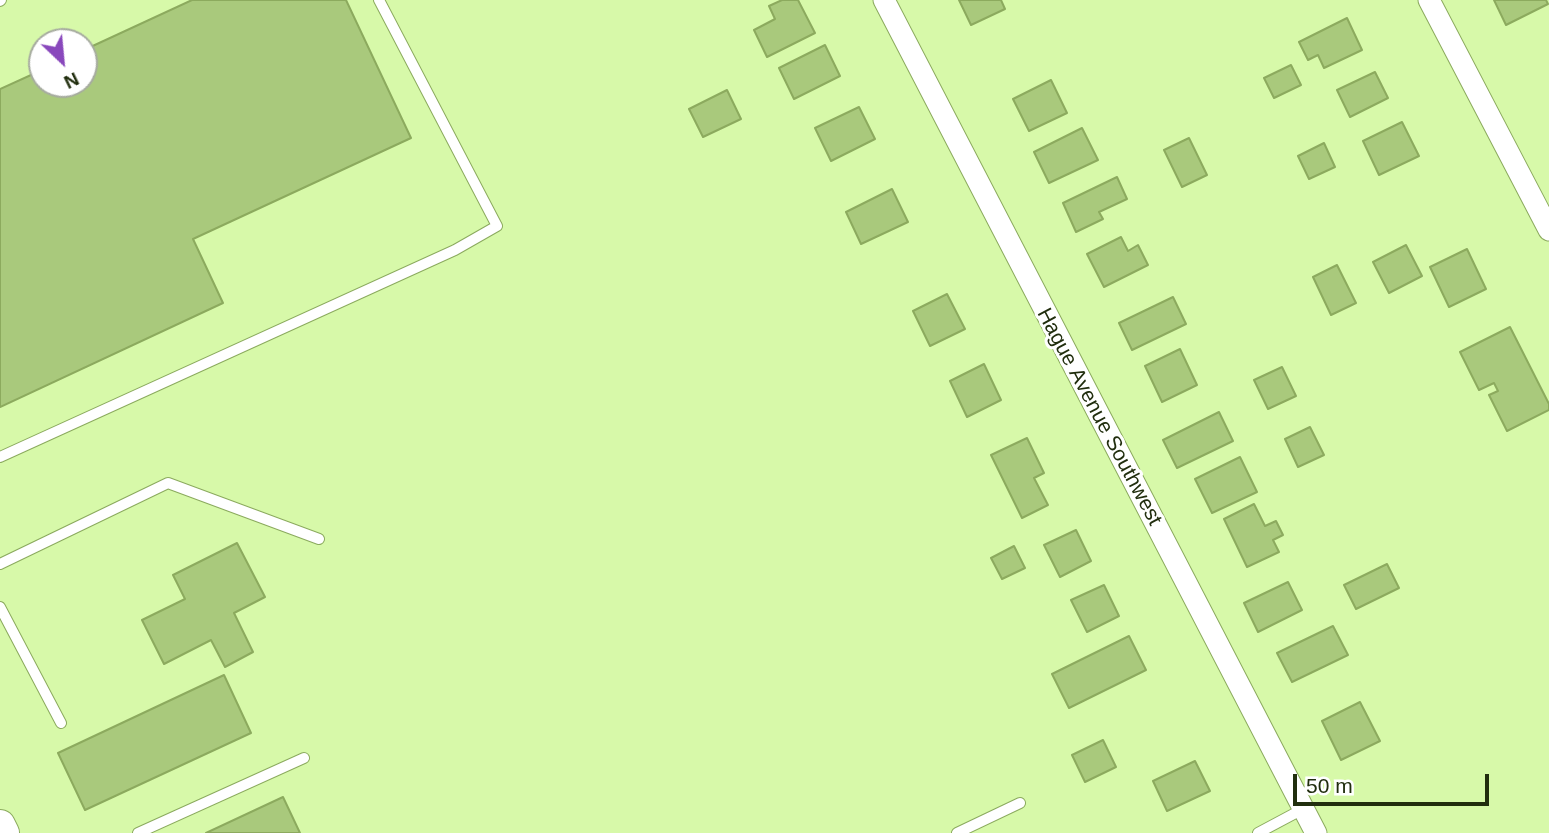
<!DOCTYPE html>
<style>
body{margin:0}
#map{position:relative;width:1549px;height:833px;overflow:hidden;background:#d7f9a9;font-family:Arial,sans-serif}
canvas{display:block}
.north{position:absolute;left:28px;top:28px;width:70px;height:70px;box-sizing:border-box;background:#fff;border:2px solid #a6ab9f;border-radius:50%;rotate:154deg;font-size:19px;font-weight:700;line-height:28px;text-align:center;color:#212e0e}
.north::after{content:'';display:block;margin:auto;width:24px;height:32px;background:#8948bc;clip-path:polygon(50% 0,100% 100%,50% 72%,0 100%)}
.scale{position:absolute;left:1293px;top:774px;width:196px;height:32px;box-sizing:border-box;border:4px solid #212e0e;border-top:0;padding-left:9px;font-size:21px;line-height:24px;white-space:nowrap;color:#212e0e;-webkit-text-stroke:5px #fff;paint-order:stroke}
</style>
<div id="map">
<canvas width="1549" height="833"></canvas>
<div class="north">N</div>
<div class="scale">50 m</div>
</div>
<script>
const c = document.querySelector('canvas').getContext('2d');
c.lineJoin = 'round';
function fillPath(path, color) { c.fillStyle = color; c.fill(path, 'evenodd'); }
const poly = rows => new Path2D(rows.map(r => 'M' + r).join(''));
function strokePath(path, color, width, dash) { c.strokeStyle = color; c.lineWidth = width; c.lineCap = dash ? 'butt' : 'round'; c.setLineDash(dash || []); c.stroke(path); }
function write(font, color, halo, rows, align = 'center') {
  c.font = font + ' Arial,sans-serif'; c.lineWidth = 6; c.setLineDash([]); c.textBaseline = 'middle'; c.strokeStyle = halo; c.fillStyle = color; for (const [text, x, y, turn = 0] of rows) {
    c.save(); c.translate(x, y); c.rotate((+turn || 0) * Math.PI / 180); c.textAlign = isNaN(turn) ? turn : align; if (halo) c.strokeText(text, 0, 0); c.fillText(text, 0, 0); c.restore();
  }
}
const building = poly([
 [192,0,346,0,411,138,193,239,223,303,0,407,0,89,42,70,42,84,84,84,84,50,192,0],
 [782,0,798,0,815,33,767,57,754,30,775,19,769,6,782,0],
 [959,0,1001,0,1005,9,971,25,959,0],
 [1494,0,1546,0,1548,4,1506,25,1494,0],
 [1347,18,1362,50,1324,68,1318,55,1308,60,1299,42,1347,18],
 [825,45,840,76,794,99,779,68,825,45],
 [1291,65,1301,85,1274,98,1264,78,1291,65],
 [1375,72,1388,98,1350,117,1337,90,1375,72],
 [1051,80,1067,113,1029,131,1013,99,1051,80],
 [727,90,741,119,703,137,689,109,727,90],
 [859,107,875,139,831,161,815,128,859,107],
 [1402,122,1419,156,1379,175,1363,141,1402,122],
 [1082,128,1098,160,1049,183,1034,152,1082,128],
 [1189,138,1207,175,1182,187,1164,150,1189,138],
 [1324,143,1335,167,1309,179,1298,156,1324,143],
 [1117,177,1127,199,1099,212,1103,219,1076,232,1063,203,1117,177],
 [892,189,908,222,861,244,846,212,892,189],
 [1121,237,1128,251,1138,245,1148,265,1104,287,1087,254,1121,237],
 [1406,245,1422,276,1389,293,1373,262,1406,245],
 [1467,249,1486,289,1449,307,1430,267,1467,249],
 [1337,265,1356,303,1331,315,1313,277,1337,265],
 [947,294,965,329,930,346,913,311,947,294],
 [1173,297,1186,324,1132,350,1119,323,1173,297],
 [1510,327,1549,404,1549,410,1507,431,1489,395,1498,391,1494,383,1479,390,1460,352,1510,327],
 [1180,349,1197,385,1162,402,1145,366,1180,349],
 [984,364,1001,400,967,417,950,381,984,364],
 [1282,367,1296,396,1268,409,1254,380,1282,367],
 [1219,412,1233,441,1177,468,1163,440,1219,412],
 [1310,427,1324,455,1298,467,1285,439,1310,427],
 [1027,438,1044,473,1034,478,1048,505,1022,518,991,455,1027,438],
 [1240,457,1257,492,1212,513,1195,479,1240,457],
 [1254,504,1265,526,1276,521,1283,535,1273,540,1279,552,1247,567,1224,519,1254,504],
 [1076,530,1091,561,1060,577,1044,545,1076,530],
 [237,543,265,597,234,613,253,652,225,667,211,640,164,664,142,620,185,599,173,575,237,543],
 [1014,546,1025,568,1002,579,991,558,1014,546],
 [1387,564,1399,588,1356,609,1344,585,1387,564],
 [1288,582,1302,610,1258,632,1244,603,1288,582],
 [1104,585,1119,616,1087,632,1071,600,1104,585],
 [1333,626,1348,655,1292,682,1277,653,1333,626],
 [1129,636,1146,670,1069,708,1052,674,1129,636],
 [224,675,251,733,85,810,58,753,224,675],
 [1360,702,1380,741,1341,760,1322,721,1360,702],
 [1103,740,1116,767,1085,782,1072,755,1103,740],
 [1195,761,1210,791,1167,811,1153,781,1195,761],
 [283,797,300,833,206,833,283,797]
]);
fillPath(building, '#a9c97c');
strokePath(building, '#8caa5e', 2);
const lane = poly([
 [0,1,1,0],
 [0,457,455,250,497,226,379,0],
 [0,564,168,483,319,539],
 [0,607,61,723],
 [138,833,304,758],
 [957,833,1020,803],
 [1258,833,1303,809]
]);
const street = poly([
 [884,0,1316,833],
 [1429,0,1549,230]
]);
const secondary = poly([
 [0,825,4,833]
]);
strokePath(lane, '#8baa5e', 12);
strokePath(street, '#8baa5e', 23);
strokePath(secondary, '#8baa5e', 32);
strokePath(lane, '#fff', 10);
strokePath(street, '#fff', 21);
strokePath(secondary, '#fff', 30);
write('21px', '#212e0e', '#fff', [
 ["Hague Avenue Southwest",1099,417,62]
]);
</script>
